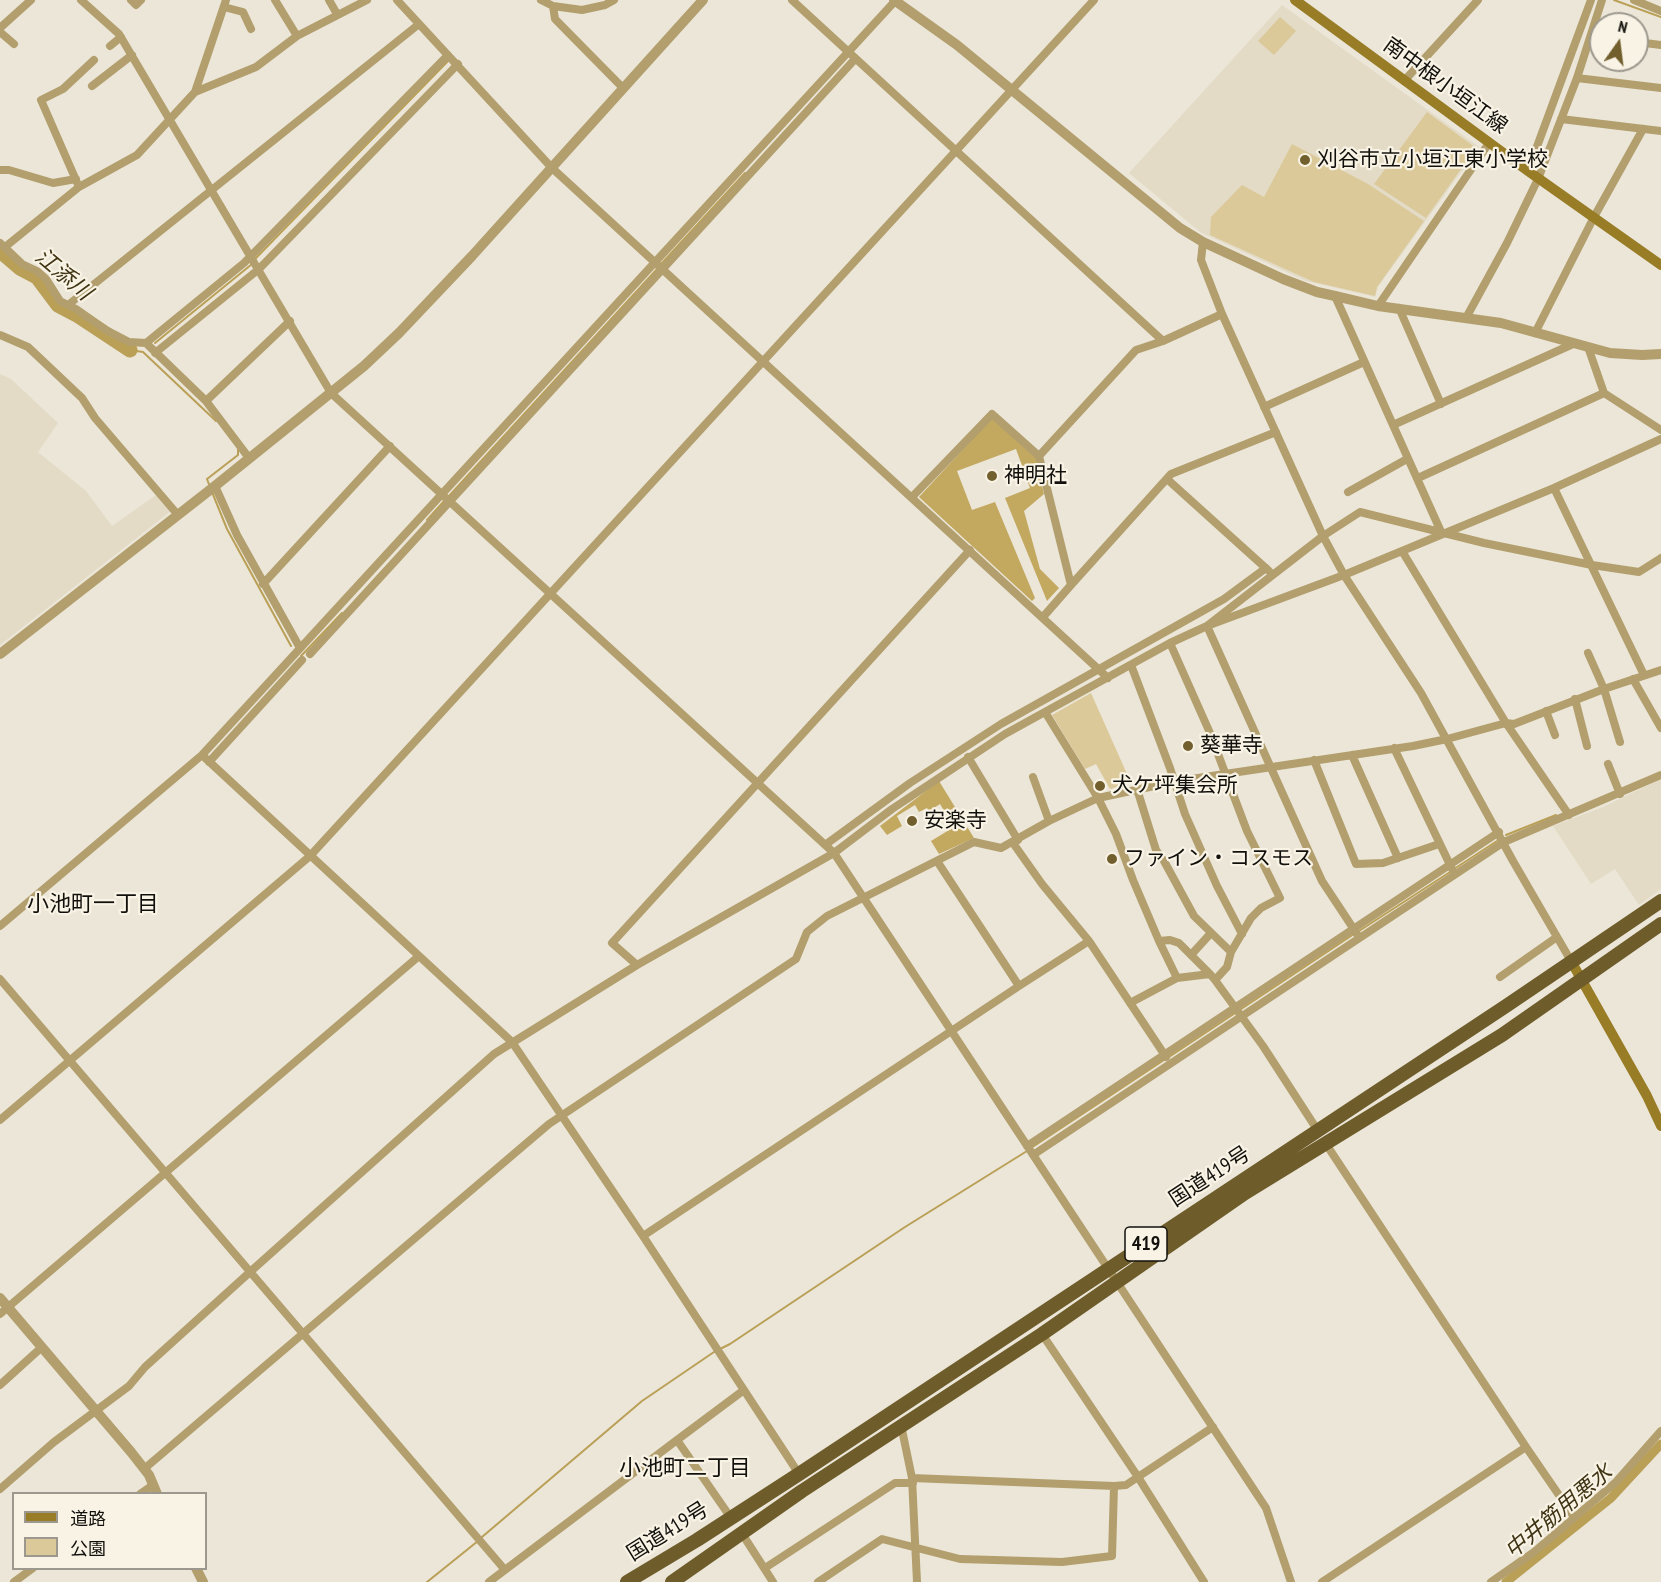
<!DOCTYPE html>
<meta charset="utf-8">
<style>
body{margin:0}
#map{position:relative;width:1661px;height:1582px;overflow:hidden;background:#ebe6d8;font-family:"PT Sans Narrow","Noto Sans JP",sans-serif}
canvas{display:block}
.legend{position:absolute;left:12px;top:1492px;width:195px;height:78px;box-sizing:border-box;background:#f8f3e5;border:2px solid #9c988e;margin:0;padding:8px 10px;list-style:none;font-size:18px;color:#12100c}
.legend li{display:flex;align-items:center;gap:12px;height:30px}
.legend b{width:30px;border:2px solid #9c988e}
.north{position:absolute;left:1589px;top:12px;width:60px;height:60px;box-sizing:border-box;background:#f8f3e5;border:2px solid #9c988e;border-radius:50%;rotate:14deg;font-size:16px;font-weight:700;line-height:24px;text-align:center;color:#12100c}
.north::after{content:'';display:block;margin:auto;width:21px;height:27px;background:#715f2d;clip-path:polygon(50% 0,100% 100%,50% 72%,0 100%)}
</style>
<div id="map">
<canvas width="1661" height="1582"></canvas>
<ul class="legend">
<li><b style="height:8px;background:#987c26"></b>道路</li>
<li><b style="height:16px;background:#dbc999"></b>公園</li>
</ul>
<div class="north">N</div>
</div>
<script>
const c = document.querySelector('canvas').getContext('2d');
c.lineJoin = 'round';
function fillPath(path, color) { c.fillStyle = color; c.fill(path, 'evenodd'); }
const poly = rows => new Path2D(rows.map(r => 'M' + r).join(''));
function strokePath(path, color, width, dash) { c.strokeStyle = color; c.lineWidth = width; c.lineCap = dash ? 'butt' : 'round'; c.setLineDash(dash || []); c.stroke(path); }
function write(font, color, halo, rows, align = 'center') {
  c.font = font + ' "PT Sans Narrow","Noto Sans JP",sans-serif'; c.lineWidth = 4.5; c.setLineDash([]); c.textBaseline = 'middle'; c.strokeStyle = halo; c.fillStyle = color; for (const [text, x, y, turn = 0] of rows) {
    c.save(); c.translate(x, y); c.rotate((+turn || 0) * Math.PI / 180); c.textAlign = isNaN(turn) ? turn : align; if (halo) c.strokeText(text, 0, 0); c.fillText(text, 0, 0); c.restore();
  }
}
fillPath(poly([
 [1282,5,1479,147,1378,287,1375,297,1306,281,1200,232,1129,173],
 [0,374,11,379,58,423,38,452,86,491,112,526,156,495,171,511,0,645],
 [1661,779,1661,889,1639,905,1615,869,1591,884,1553,826,1603,807]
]), '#e3dbc6');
fillPath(poly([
 [1280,17,1296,31,1274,55,1258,41],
 [1427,112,1476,148,1426,218,1374,184],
 [1292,144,1368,184,1424,221,1377,287,1375,296,1314,282,1210,235,1211,217,1242,185,1264,197],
 [1091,693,1131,783,1110,789,1096,764,1085,769,1052,715]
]), '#dbc999');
fillPath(poly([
 [992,418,1036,458,1044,494,1024,511,1040,569,1059,588,1047,601,1005,498,1030,488,1016,449,957,471,972,510,995,502,1035,598,1032,601,919,497],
 [939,781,974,838,939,854,931,841,954,827,940,804,929,811,927,808,919,812,915,805,897,816,902,826,887,835,880,826]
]), '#c3a85f');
strokePath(poly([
 [1614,0,1661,17],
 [255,259,448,61],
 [662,263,745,173],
 [155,343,252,264],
 [130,350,143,352,216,421],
 [210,487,207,479,238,455,238,449],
 [212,492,227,529,291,646],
 [449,496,658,268],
 [427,520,445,500],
 [301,656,342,613],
 [1506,835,1556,815],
 [1454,869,1497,841],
 [1359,931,1450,872],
 [1169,1057,1354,934],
 [1031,1148,1164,1060],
 [482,1537,642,1401,714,1352,730,1344,905,1227,1027,1151],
 [427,1582,478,1541]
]), '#ba9f56', 2);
strokePath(poly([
 [1506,1582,1611,1498,1661,1444]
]), '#ba9f56', 9);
strokePath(poly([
 [0,251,20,268,37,277,58,305,77,315,130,350]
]), '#ba9f56', 15);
strokePath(poly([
 [81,0,119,34,331,393,834,853,1266,1508,1291,1582],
 [131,0,136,5,141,0],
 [275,0,297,36],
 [329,0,337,14],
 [397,0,552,168,1108,678],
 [541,0,553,6,582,10,605,5,614,0],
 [792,0,1163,341,1222,314],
 [1634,0,1661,11],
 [553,6,555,19,623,88],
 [224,7,243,12,251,29],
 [0,28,31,0],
 [0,32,14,44],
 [1591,38,1601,39],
 [1637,42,1661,45],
 [110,46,121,37],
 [1577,78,1661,88],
 [1404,81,1478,0],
 [92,86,132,55],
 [195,92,226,0],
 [1561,119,1661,131],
 [0,170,9,170,53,183,76,179],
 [1528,171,1591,0],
 [79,187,137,155,195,92,256,67,297,36,367,0],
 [1203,242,1201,260,1222,314,1323,536,1344,575,1421,693,1513,861,1571,961],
 [0,243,22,264,37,271,46,279,60,301,76,309,106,330,129,342,146,343,206,401,249,458],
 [5,247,79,187,41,100,63,89,94,60],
 [1335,296,1393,425,1573,344],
 [68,305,419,24],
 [1378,306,1489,143],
 [1399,308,1441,404],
 [1466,318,1507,243,1538,179,1577,78,1602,0],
 [1535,333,1594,217,1643,129],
 [0,335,28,347,82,398,95,418,178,515],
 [146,343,244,263,448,55],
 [1588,347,1604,393,1661,430],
 [155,353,259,269,458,64],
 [206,401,290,321],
 [1264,407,1364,362],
 [1393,425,1442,534],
 [1418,478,1604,393],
 [1167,479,1269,571],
 [215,486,237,535,300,648],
 [1554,488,1644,675],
 [1348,492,1407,459],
 [912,497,992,414,1039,456],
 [1402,551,1506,723,1569,815],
 [263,584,390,446],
 [1071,585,1171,474,1276,432],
 [1043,617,1071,585,1039,456,1136,350,1163,341],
 [1588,653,1604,689,1620,742],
 [310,654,855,59],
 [1131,665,1170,768,1185,814,1217,886,1242,934],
 [1633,679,1661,728],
 [1575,699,1587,746],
 [1546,711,1555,735],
 [1045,712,1098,798,1116,834,1133,880,1159,941,1177,978,1130,1003],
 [1394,748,1452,869],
 [202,755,512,1042,643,1236,799,1474],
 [1352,755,1398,858],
 [968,757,1018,840],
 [1314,760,1356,864,1383,863,1439,844],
 [209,762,302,660],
 [1608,764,1620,794],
 [1033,777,1049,821],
 [1137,789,1156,850,1164,861,1194,916,1231,952,1251,918,1261,908,1280,898,1247,831,1210,733,1170,643],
 [1013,843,1042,884,1089,941,1166,1057],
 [825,845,910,783,1001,724,1224,599,1266,568],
 [937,861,1019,986],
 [0,926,202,755,896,0],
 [1359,937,1322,881,1207,626,1344,575,1554,488,1661,439],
 [1159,941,1170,940,1179,943,1210,974],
 [1191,955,1211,933],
 [637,965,612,943,970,550],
 [1500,977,1557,937],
 [1177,978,1210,974,1215,980,1263,1046,1318,1131],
 [0,979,505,1570],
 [1215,980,1227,967,1231,952],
 [0,1120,310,856,1094,0],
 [1326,1144,1526,1447],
 [1027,1146,1499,832],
 [1033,1155,1504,842,1661,775],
 [643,1236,1019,986,1089,941],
 [0,1314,419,956],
 [1042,1334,1138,1477,1204,1582],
 [0,1385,42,1347],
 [901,1425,912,1478,917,1582],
 [677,1440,744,1390],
 [144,1469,549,1124,796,959,807,932,827,916,974,842,1001,848,1049,821,1098,798,1178,781,1413,746,1447,739,1506,723,1514,724,1604,689,1661,670],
 [912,1478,1114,1486,1126,1485,1213,1427],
 [0,1489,54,1442,129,1386,145,1367,250,1272,494,1054,637,965,834,853,892,809,1005,734,1170,643,1207,626,1323,536,1360,512,1484,543,1592,565,1639,572,1661,558],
 [140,1494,153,1485],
 [741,1532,773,1582],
 [765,1568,895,1483,913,1483],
 [14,1582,33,1568],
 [489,1582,677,1440,731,1518],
 [818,1582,882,1539,960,1559,1062,1562,1112,1556,1114,1486],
 [1322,1582,1526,1447,1574,1517],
 [1491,1582,1534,1552,1616,1482,1661,1431]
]), '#b29f6d', 8);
strokePath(poly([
 [894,0,957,45,1180,228,1203,242,1283,279,1317,292,1335,296,1378,306,1501,323,1610,353,1642,355,1661,354],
 [0,654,215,486,364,366,399,333,472,256,703,0],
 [0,1298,131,1452,149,1475,157,1494],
 [196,1568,203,1582]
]), '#b29f6d', 10);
strokePath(poly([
 [1295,0,1528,171,1661,265],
 [1571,961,1647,1096,1661,1126]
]), '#987c26', 10);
strokePath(poly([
 [627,1582,697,1540,799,1474,1506,1006,1661,901],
 [672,1582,802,1491,1042,1334,1245,1193,1502,1035,1661,924]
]), '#6e5c2a', 14);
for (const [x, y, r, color] of [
 [1305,160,6,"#715f2d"],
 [992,476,6,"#715f2d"],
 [1188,746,6,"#715f2d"],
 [1100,786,6,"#715f2d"],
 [912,821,6,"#715f2d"],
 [1112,859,6,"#715f2d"]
]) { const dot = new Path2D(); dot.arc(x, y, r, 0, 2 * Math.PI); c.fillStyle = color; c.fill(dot); strokePath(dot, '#f8f3e5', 2); }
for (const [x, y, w] of [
 [1146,1244,42]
]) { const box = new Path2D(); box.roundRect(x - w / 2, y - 17, w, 34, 4.5); c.fillStyle = '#f8f3e5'; c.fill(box); strokePath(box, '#12100c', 1.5); }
write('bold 20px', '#12100c', null, [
 ["419",1146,1244]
]);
write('21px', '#12100c', '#f8f3e5', [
 ["南中根小垣江線",1445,86,36],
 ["国道419号",1210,1177,-33],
 ["国道419号",668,1532,-32]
]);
write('21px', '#12100c', '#f8f3e5', [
 ["刈谷市立小垣江東小学校",1317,160],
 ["神明社",1004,476],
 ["葵華寺",1200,746],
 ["犬ケ坪集会所",1112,786],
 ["安楽寺",924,821],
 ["ファイン・コスモス",1124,859]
], 'left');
write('italic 22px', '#403414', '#f8f3e5', [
 ["江添川",63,275,40],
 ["中井筋用悪水",1559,1512,-40]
]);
write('22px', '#12100c', '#f8f3e5', [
 ["小池町一丁目",93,905],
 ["小池町二丁目",685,1469]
]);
</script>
